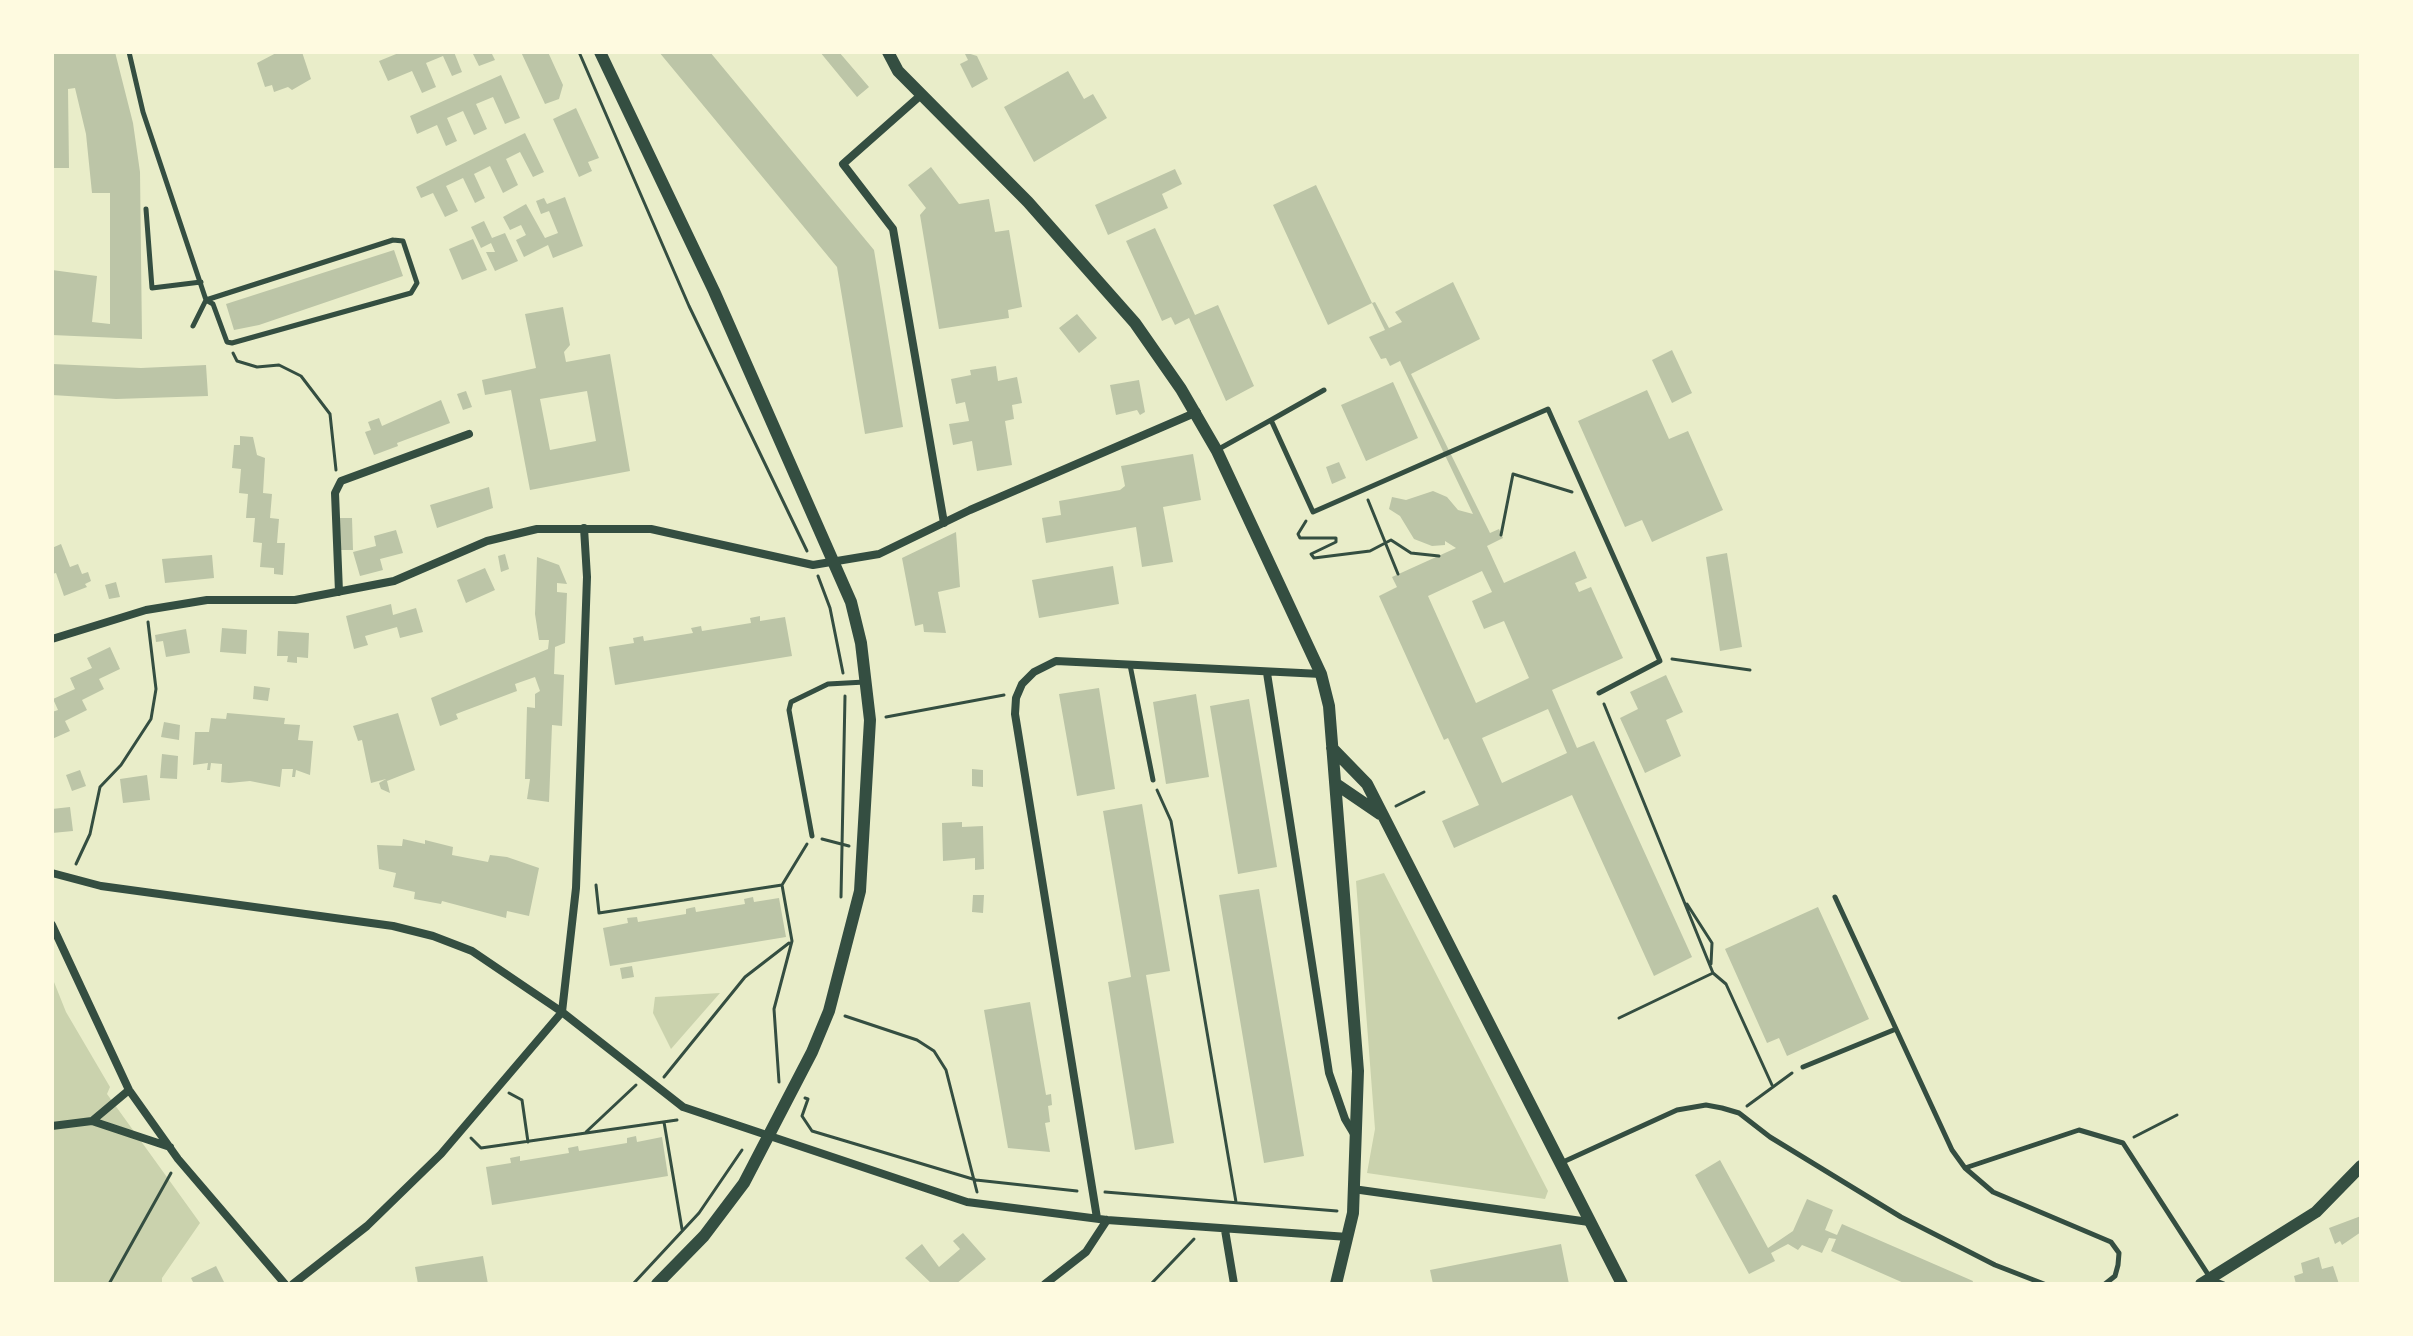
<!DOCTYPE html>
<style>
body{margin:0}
#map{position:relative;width:2413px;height:1336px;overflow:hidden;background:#e9edc9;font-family:"Sofia Sans Condensed",sans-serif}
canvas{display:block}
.frame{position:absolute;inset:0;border:54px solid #fefae0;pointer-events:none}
</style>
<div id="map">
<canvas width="2413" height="1336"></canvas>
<div class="frame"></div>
</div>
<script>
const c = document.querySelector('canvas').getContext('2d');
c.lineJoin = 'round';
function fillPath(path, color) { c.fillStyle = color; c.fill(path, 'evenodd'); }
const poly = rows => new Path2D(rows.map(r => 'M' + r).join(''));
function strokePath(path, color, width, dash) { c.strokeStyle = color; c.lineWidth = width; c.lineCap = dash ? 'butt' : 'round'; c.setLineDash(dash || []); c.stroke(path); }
fillPath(poly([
 [1384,873,1548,1191,1545,1199,1367,1173,1375,1129,1356,881],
 [52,977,66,1012,110,1087,107,1094,200,1223,162,1278,162,1284,52,1284],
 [720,993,671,1049,653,1013,655,997]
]), '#cad2ad');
fillPath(poly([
 [52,52,115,52,133,123,140,172,142,339,52,335,52,270,97,276,92,322,110,324,110,193,92,193,86,134,75,88,68,89,69,168,52,168],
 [278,52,302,52,311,79,292,90,288,87,274,92,272,85,265,87,257,63],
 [401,52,454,52,462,72,452,76,443,56,426,63,436,87,422,93,412,71,388,81,379,61],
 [472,52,491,52,495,60,479,66],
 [521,52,548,52,563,85,559,99,545,104],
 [659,52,710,52,874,250,903,427,865,434,837,267],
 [820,52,839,52,869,87,857,97],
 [964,52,977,56,988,79,972,88,960,64,968,60],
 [1068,71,1084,99,1093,94,1107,118,1034,162,1004,107],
 [501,75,520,118,505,124,493,97,476,104,487,129,474,135,463,111,447,118,457,141,446,146,437,125,417,134,410,116],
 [576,108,599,158,588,162,592,171,579,177,553,119],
 [525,133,544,172,533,177,520,152,506,159,518,185,503,193,490,166,474,174,485,198,475,203,463,178,446,186,458,211,445,217,433,193,421,198,416,187],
 [931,167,959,204,989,199,995,232,1009,230,1022,307,1008,310,1009,318,939,329,920,215,926,208,908,185],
 [1175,169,1182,184,1162,194,1168,208,1108,235,1095,205],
 [1316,185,1372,303,1328,325,1273,205],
 [565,197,583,246,553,258,548,245,524,257,516,240,526,235,521,225,510,230,503,217,526,204,545,238,558,233,549,211,541,214,536,201,544,198,547,204],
 [484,221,492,238,505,233,518,261,495,271,486,252,495,252,491,243,481,248,471,227],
 [1155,228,1195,315,1218,305,1254,386,1226,401,1189,318,1175,325,1171,317,1162,321,1126,241],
 [473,239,487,270,462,280,449,249],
 [394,250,403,276,259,325,234,330,226,304],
 [1453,282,1480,339,1411,374,1490,533,1499,529,1503,538,1487,546,1504,583,1575,551,1587,578,1575,583,1579,592,1591,587,1623,658,1552,690,1577,748,1594,741,1692,957,1654,976,1572,795,1454,848,1442,821,1479,805,1448,738,1444,740,1379,596,1397,587,1392,577,1456,548,1445,541,1445,545,1432,546,1414,539,1400,516,1389,509,1392,497,1406,500,1433,491,1447,497,1458,510,1473,514,1400,361,1390,366,1386,358,1381,359,1369,337,1385,330,1372,303,1375,302,1389,328,1402,322,1395,312],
 [1482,571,1492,592,1472,601,1484,629,1504,621,1529,678,1476,703,1428,596],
 [1548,709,1567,753,1502,783,1482,738],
 [563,307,570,345,564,352,566,362,610,354,630,471,530,490,511,390,485,395,482,380,536,368,525,314],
 [587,391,596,441,550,450,540,399],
 [1077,314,1097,338,1079,353,1059,328],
 [1672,350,1692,393,1672,403,1652,360],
 [52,364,141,368,206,365,208,396,116,399,52,395],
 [996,366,998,381,1017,377,1022,403,1012,405,1014,419,1005,421,1012,465,977,471,972,441,953,445,949,424,969,421,965,402,956,404,951,379,971,375,970,370],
 [1139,380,1145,412,1140,415,1137,410,1116,415,1110,385],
 [1393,382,1418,438,1366,461,1341,405],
 [1647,390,1669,439,1688,431,1723,510,1652,542,1642,520,1625,527,1578,421],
 [466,391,472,407,463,410,457,394],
 [441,400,450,423,397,443,398,446,374,455,365,432,371,430,368,422,379,418,382,426],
 [240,436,253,437,257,455,265,458,263,493,272,494,270,518,279,519,277,543,285,543,283,575,274,574,274,568,260,567,262,543,253,542,255,518,246,518,248,494,239,493,241,469,232,468,234,445,240,445],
 [1193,454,1201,500,1163,507,1173,562,1142,567,1136,527,1046,543,1042,518,1061,515,1059,501,1120,490,1125,486,1121,466],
 [1339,462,1346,478,1332,484,1326,467],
 [489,487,493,508,437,528,430,505],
 [338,518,352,518,353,550,338,550],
 [396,530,403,553,380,559,383,570,360,576,353,552,376,546,374,536],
 [956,532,960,587,938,592,946,633,924,632,923,624,915,626,902,558],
 [61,544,70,567,78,564,82,574,88,572,91,581,85,584,87,587,64,596,56,573,52,574,52,548],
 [1727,553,1742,647,1720,651,1706,557],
 [505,554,509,569,501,572,498,556],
 [212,555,214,578,165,583,162,559],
 [537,557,559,565,567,584,557,583,557,592,567,593,565,643,555,647,554,674,564,675,562,726,552,725,549,802,527,799,530,779,525,779,527,707,535,708,535,694,540,691,535,677,515,684,517,691,456,714,458,719,440,726,431,698,548,649,549,640,539,640,535,614],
 [1113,566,1119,604,1039,618,1032,580],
 [485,568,495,590,466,603,457,580],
 [116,582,120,597,109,599,105,585],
 [391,604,393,615,416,608,423,632,400,638,397,627,365,636,368,645,354,649,346,616],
 [760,616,760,621,785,617,792,656,615,685,609,647,634,643,633,638,643,636,644,641,693,633,691,628,701,626,702,631,751,623,750,618],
 [222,628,247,630,246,654,220,652],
 [186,629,190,653,166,657,163,641,156,642,155,635],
 [278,631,309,633,308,658,297,657,297,663,287,662,288,656,277,656],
 [110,647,120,669,99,679,104,689,82,700,87,710,65,721,70,731,52,739,52,712,58,710,53,699,75,689,70,678,92,668,87,658],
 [1666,675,1683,712,1666,720,1681,756,1645,773,1620,718,1638,709,1630,692],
 [254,686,270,688,268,701,253,699],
 [1099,688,1115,789,1077,796,1059,694],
 [1196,694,1209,777,1166,784,1153,702],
 [1249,699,1277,867,1238,874,1210,706],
 [227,713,285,718,284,724,300,725,298,740,313,741,310,775,296,770,295,777,292,777,293,769,282,769,280,787,250,781,229,783,221,782,222,764,211,763,210,770,207,770,208,763,193,765,195,732,209,732,211,718,226,719],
 [398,713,415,770,387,781,390,793,381,789,379,783,386,779,371,783,362,740,358,741,353,726],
 [164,722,180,725,179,740,161,737],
 [162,754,178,756,177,779,160,778],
 [972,769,983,770,983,787,972,786],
 [80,770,86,786,72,791,66,775],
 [147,775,150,800,123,803,120,779],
 [1142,804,1170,971,1146,975,1174,1143,1135,1150,1108,982,1131,977,1103,811],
 [70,807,73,831,52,833,52,809],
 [962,822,962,827,983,826,984,869,975,870,975,858,943,861,942,823],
 [403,839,425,844,425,840,453,847,452,855,488,862,490,855,507,857,539,868,529,916,507,911,506,918,442,901,441,904,414,899,415,892,393,887,396,873,379,869,377,845,402,846],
 [1259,889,1304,1156,1264,1163,1219,895],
 [973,895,984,895,983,913,972,912],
 [753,897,754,902,779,898,786,937,610,966,603,928,628,923,627,918,637,917,638,922,686,914,686,909,690,908,695,907,696,912,745,904,744,899],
 [1818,907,1869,1019,1787,1056,1779,1038,1767,1043,1725,949],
 [632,966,634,977,622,979,620,968],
 [1030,1002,1046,1095,1051,1094,1052,1105,1048,1106,1050,1122,1045,1123,1050,1152,1008,1148,984,1010],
 [636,1136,637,1142,662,1137,668,1176,492,1205,486,1167,511,1163,510,1158,520,1156,520,1161,569,1153,568,1148,578,1146,579,1151,627,1143,627,1138],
 [1720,1160,1768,1248,1793,1231,1807,1199,1833,1210,1825,1230,1837,1235,1842,1224,1973,1281,1972,1284,1906,1284,1831,1251,1836,1239,1829,1238,1822,1253,1802,1245,1798,1250,1788,1244,1771,1253,1775,1261,1749,1274,1695,1175],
 [2361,1216,2361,1232,2342,1245,2340,1241,2335,1244,2329,1228],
 [963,1233,986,1259,956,1284,932,1284,905,1258,922,1244,939,1267,960,1249,953,1241],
 [1561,1244,1569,1284,1433,1284,1430,1270],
 [483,1256,488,1284,418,1284,415,1267],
 [2319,1257,2322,1269,2333,1266,2339,1284,2296,1284,2294,1276,2303,1273,2301,1263],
 [216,1266,225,1284,194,1284,191,1278]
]), '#bcc5a7');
strokePath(poly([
 [579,52,689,306,807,551],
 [233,353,237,361,257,367,279,365,301,376,330,414,336,470],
 [1368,500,1398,574],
 [1306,521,1298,534,1300,538,1336,538,1336,542,1311,554,1314,558,1370,551,1391,540,1411,553,1439,556],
 [1501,535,1513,474,1572,492],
 [818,576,830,608,843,673],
 [1672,659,1750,670],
 [1604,704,1713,973,1726,984,1772,1085],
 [886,717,1004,695],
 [1157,790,1171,821,1236,1202],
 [1396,806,1424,792],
 [822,839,849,846],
 [76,864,90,834,100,787,121,765,151,719,156,689,148,622],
 [596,885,599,913,782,885,807,844],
 [841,897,845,696],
 [1687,904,1712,943,1711,964],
 [845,1016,917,1040,934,1051,946,1070,977,1192],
 [1619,1018,1713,973],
 [664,1077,745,977,789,943],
 [779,1082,774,1009,792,941,782,885],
 [509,1093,522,1100,528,1142],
 [805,1098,808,1099,802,1116,812,1131,976,1180,1077,1191],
 [1747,1106,1792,1073],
 [664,1122,682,1229],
 [586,1132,636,1085],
 [2134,1137,2177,1115],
 [471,1138,481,1148,677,1120],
 [1105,1192,1337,1211],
 [109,1284,171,1173],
 [633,1284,699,1213,742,1150],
 [1151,1284,1194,1239]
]), '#344e41', 3);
strokePath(poly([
 [129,52,143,112,206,300,193,326],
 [146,209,152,288,201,282],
 [393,240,403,241,417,283,411,293,232,343,227,342,213,304,206,300,393,240],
 [1271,420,1324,390],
 [1217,450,1271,420,1313,512,1548,409,1660,661,1599,693],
 [1130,665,1153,780],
 [812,836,789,710,791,702,828,684,865,682],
 [1835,897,1952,1150,1965,1168,1993,1192,2111,1242,2119,1253,2118,1265,2115,1276,2105,1284],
 [1803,1067,1896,1029],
 [1563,1162,1677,1110,1706,1105,1722,1108,1739,1113,1770,1137,1901,1217,1995,1265,2044,1284],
 [1965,1168,2079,1130,2123,1143,2211,1279,2224,1284]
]), '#344e41', 5);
strokePath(poly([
 [921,95,843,164,893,229,944,523],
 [339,592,335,493,341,481,469,434],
 [52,639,146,610,207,600,295,600,394,581,487,541,537,529,651,529,813,565,879,554,970,510,1197,412],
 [1267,673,1329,1073,1345,1119,1354,1134],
 [52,873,101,886,393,926,433,936,472,951,562,1012,683,1107,967,1202,1107,1220,1348,1237],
 [52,925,129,1090,178,1159,285,1284],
 [92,1121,129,1090],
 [52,1126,92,1121,170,1147],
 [1353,1189,1589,1222],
 [1097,1218,1015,714,1016,698,1022,684,1034,672,1056,661,1321,674],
 [1225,1230,1234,1284],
 [293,1284,367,1226,441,1154,562,1012,576,888,587,577,584,528],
 [1045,1284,1086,1252,1107,1220]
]), '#344e41', 8);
strokePath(poly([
 [600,52,714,291,851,602,861,643,870,720,860,891,829,1011,812,1052,744,1183,704,1236,657,1284],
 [888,52,898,71,1028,202,1135,323,1181,389,1217,451,1321,674,1329,706,1358,1071,1353,1213,1336,1284],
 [1332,748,1367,784,1622,1284],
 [1336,784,1380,814],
 [2201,1284,2316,1212,2361,1166]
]), '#344e41', 12);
</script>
